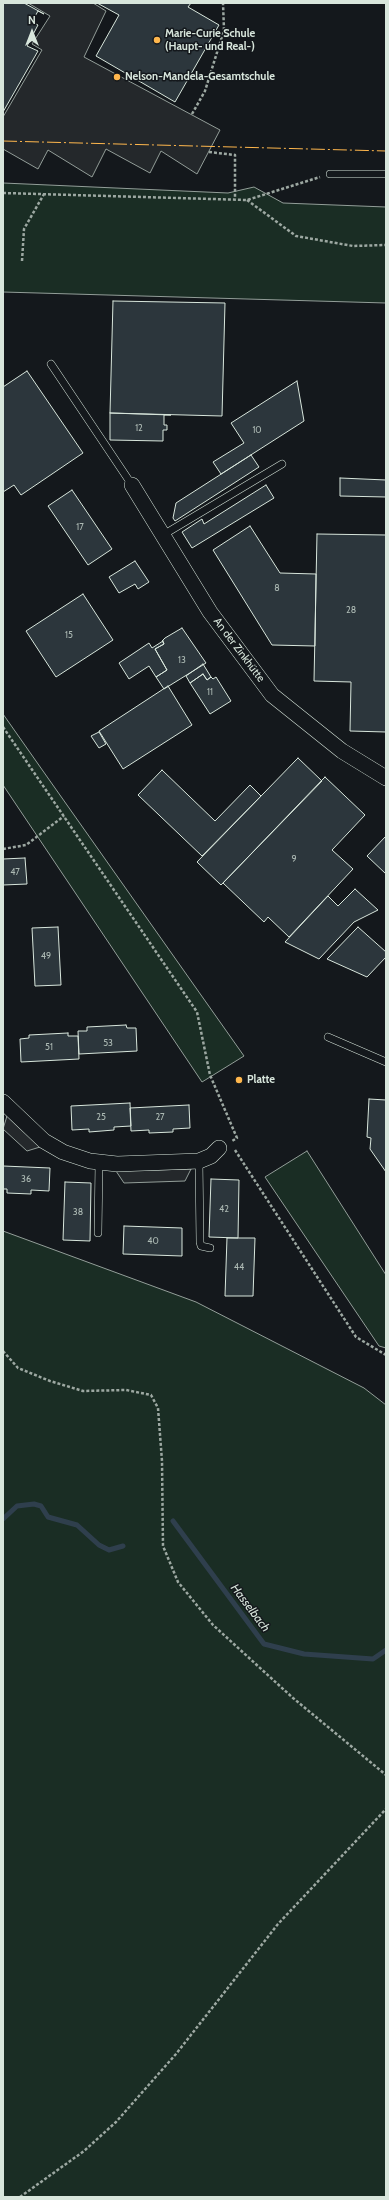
<!DOCTYPE html>
<meta charset="utf-8">
<style>
body{margin:0}
#map{position:relative;width:389px;height:2200px;overflow:hidden;background:#14181c;font-family:Cabin,sans-serif}
canvas{display:block}
.frame{position:absolute;inset:0;border:4px solid #d8e6dc;pointer-events:none}
.north{position:absolute;left:12px;top:12px;width:40px;height:40px;-webkit-text-stroke:3px #14181c;paint-order:stroke;rotate:0deg;font-size:11px;font-weight:700;line-height:16px;text-align:center;color:#d8e6dc}
.north::after{content:'';display:block;margin:auto;width:14px;height:18px;background:#d8e6dc;clip-path:polygon(50% 0,100% 100%,50% 72%,0 100%)}
</style>
<div id="map">
<canvas width="389" height="2200"></canvas>
<div class="frame"></div>
<div class="north">N</div>
</div>
<script>
const c = document.querySelector('canvas').getContext('2d');
c.lineJoin = 'round';
function fillPath(path, color) { c.fillStyle = color; c.fill(path, 'evenodd'); }
const poly = rows => new Path2D(rows.map(r => 'M' + r).join(''));
function strokePath(path, color, width, dash) { c.strokeStyle = color; c.lineWidth = width; c.lineCap = dash ? 'butt' : 'round'; c.setLineDash(dash || []); c.stroke(path); }
function write(font, color, halo, rows, align = 'center') {
  c.font = font + ' Cabin,sans-serif'; c.lineWidth = 3; c.setLineDash([]); c.textBaseline = 'middle'; c.strokeStyle = halo; c.fillStyle = color; for (const [text, x, y, turn = 0] of rows) {
    c.save(); c.translate(x, y); c.rotate((+turn || 0) * Math.PI / 180); c.textAlign = isNaN(turn) ? turn : align; if (halo) c.strokeText(text, 0, 0); c.fillText(text, 0, 0); c.restore();
  }
}
const green = poly([
 [3,183,228,193,254,187,283,203,386,207,386,303,3,292,3,183],
 [3,714,43,771,244,1056,202,1082,3,785,3,714],
 [307,1151,386,1275,386,1348,379,1346,265,1177,307,1151],
 [3,1231,196,1302,364,1388,386,1405,386,2197,3,2197,3,1231]
]);
fillPath(green, '#1a2d24');
strokePath(green, '#939e99', 1);
const parking = poly([
 [28,3,93,3,106,11,84,57,220,130,197,174,161,151,150,173,106,149,92,177,48,150,38,169,3,149,3,117,42,50,32,44,50,16,28,3],
 [7,1116,40,1147,27,1151,3,1129,7,1116],
 [191,1169,185,1181,124,1183,116,1171,191,1169]
]);
fillPath(parking, '#24282b');
strokePath(parking, '#939e99', 1);
strokePath(poly([
 [3,1519,17,1506,34,1504,41,1506,48,1517,77,1525,99,1545,109,1550,123,1546],
 [173,1521,264,1644,304,1654,373,1659,386,1650]
]), '#2f3f4d', 5);
const building = poly([
 [3,3,24,3,44,14,38,11,32,22,38,25,27,46,38,51,3,112,3,3],
 [97,3,191,3,188,7,219,25,175,102,96,56,119,15,97,3],
 [113,301,225,303,222,416,110,413,113,301],
 [27,371,83,453,21,495,14,485,3,492,3,387,27,371],
 [297,381,304,421,221,474,213,462,244,443,231,423,297,381],
 [110,413,171,415,164,415,164,425,167,425,167,430,163,430,163,441,110,440,110,413],
 [251,455,259,467,175,521,173,518,176,503,251,455],
 [340,478,386,480,386,497,340,496,340,478],
 [266,485,274,498,192,548,182,532,202,519,204,524,266,485],
 [72,490,112,549,88,565,48,506,72,490],
 [250,526,280,573,316,574,315,646,272,645,213,550,250,526],
 [317,534,386,535,386,732,350,731,351,682,314,681,317,534],
 [135,561,149,582,138,589,135,584,119,593,109,577,135,561],
 [83,594,113,640,56,677,26,631,83,594],
 [182,628,206,663,164,689,156,677,167,670,155,649,164,644,162,641,165,638,182,628],
 [163,641,164,644,155,649,167,670,156,677,149,666,129,679,119,663,149,643,152,648,163,641],
 [203,664,211,677,207,680,203,674,190,683,186,676,203,664],
 [203,674,207,680,211,677,213,679,216,677,231,701,210,714,190,683,203,674],
 [168,686,192,725,123,769,99,731,168,686],
 [99,732,106,744,99,748,91,736,99,732],
 [298,758,322,781,221,885,197,862,298,758],
 [162,770,215,821,250,785,261,796,202,856,138,795,162,770],
 [325,777,365,815,332,850,353,869,289,937,268,917,264,922,223,883,325,777],
 [386,836,386,874,367,856,386,836],
 [25,858,27,884,3,885,3,859,25,858],
 [355,889,378,910,354,922,319,959,285,942,328,896,338,906,355,889],
 [58,927,61,985,35,986,32,928,58,927],
 [358,927,386,952,386,957,367,977,327,959,358,927],
 [126,1025,127,1028,136,1028,137,1051,79,1054,78,1031,87,1031,87,1027,126,1025],
 [68,1033,68,1036,78,1036,79,1059,21,1062,20,1039,29,1038,29,1035,68,1033],
 [369,1099,386,1100,386,1172,370,1149,371,1138,367,1137,369,1099],
 [130,1103,131,1126,114,1127,114,1130,89,1132,89,1129,72,1130,71,1106,130,1103],
 [189,1105,190,1128,173,1129,173,1132,149,1133,149,1130,131,1131,130,1108,189,1105],
 [3,1166,50,1168,49,1191,31,1190,31,1194,7,1193,7,1189,3,1189,3,1166],
 [211,1179,239,1180,238,1238,209,1237,211,1179],
 [65,1182,91,1183,90,1241,63,1240,65,1182],
 [124,1226,182,1228,182,1256,123,1254,124,1226],
 [227,1238,255,1238,253,1296,225,1296,227,1238]
]);
fillPath(building, '#2c363c');
strokePath(building, '#d8e6dc', 1);
const lane = poly([
 [330,174,386,174],
 [51,364,132,485],
 [163,535,282,464],
 [328,1037,386,1062],
 [199,1161,200,1242,201,1246,210,1248],
 [98,1233,99,1163]
]);
const street = poly([
 [132,485,210,612,272,695,342,751,386,778],
 [3,1102,44,1141,63,1152,90,1161,117,1164,199,1161,211,1156,219,1148]
]);
strokePath(lane, '#d8e6dc', 8);
strokePath(street, '#d8e6dc', 16);
strokePath(poly([
 [192,114,205,91,224,30,223,3],
 [209,152,235,155,235,199],
 [3,193,247,200,320,177],
 [247,200,296,236,353,246,386,245],
 [22,261,24,229,44,194],
 [3,727,197,1012,210,1075,237,1138,232,1141],
 [3,849,26,845,64,816],
 [235,1150,356,1337,386,1355],
 [3,1351,18,1368,50,1381,83,1391,126,1390,151,1395,158,1408,162,1461,163,1546,178,1582,213,1625,293,1698,386,1775],
 [20,2197,84,2151,116,2122,176,2054,278,1924,386,1809]
]), '#9da8a2', 2.5, [3, 2]);
strokePath(lane, '#14181c', 7);
strokePath(street, '#14181c', 15);
strokePath(poly([
 [3,141,386,151]
]), '#ffb74d', 1, [14, 3, 2, 3]);
for (const [x, y, r, color] of [
 [157,40,4,"#ffb74d"],
 [117,77,4,"#ffb74d"],
 [239,1080,4,"#ffb74d"]
]) { const dot = new Path2D(); dot.arc(x, y, r, 0, 2 * Math.PI); c.fillStyle = color; c.fill(dot); strokePath(dot, '#14181c', 1.5); }
write('9px', '#adbab4', null, [
 ["12",139,428],
 ["10",257,430],
 ["17",80,527],
 ["8",277,588],
 ["28",351,610],
 ["15",69,635],
 ["13",182,660],
 ["11",210,692],
 ["9",294,859],
 ["47",15,872],
 ["49",46,956],
 ["53",108,1043],
 ["51",49,1047],
 ["25",101,1117],
 ["27",160,1117],
 ["36",26,1179],
 ["42",224,1209],
 ["38",78,1212],
 ["40",153,1241],
 ["44",239,1267]
]);
write('bold 11px', '#d8e6dc', '#14181c', [
 ["Marie-Curie Schule",165,34],
 ["(Haupt- und Real-)",165,47],
 ["Nelson-Mandela-Gesamtschule",125,77],
 ["Platte",247,1080]
], 'left');
write('11px', '#d8e6dc', '#14181c', [
 ["An der Zinkhütte",239,650,53]
]);
write('italic 12px', '#d8e6dc', '#14181c', [
 ["Hasselbach",250,1608,53]
]);
</script>
